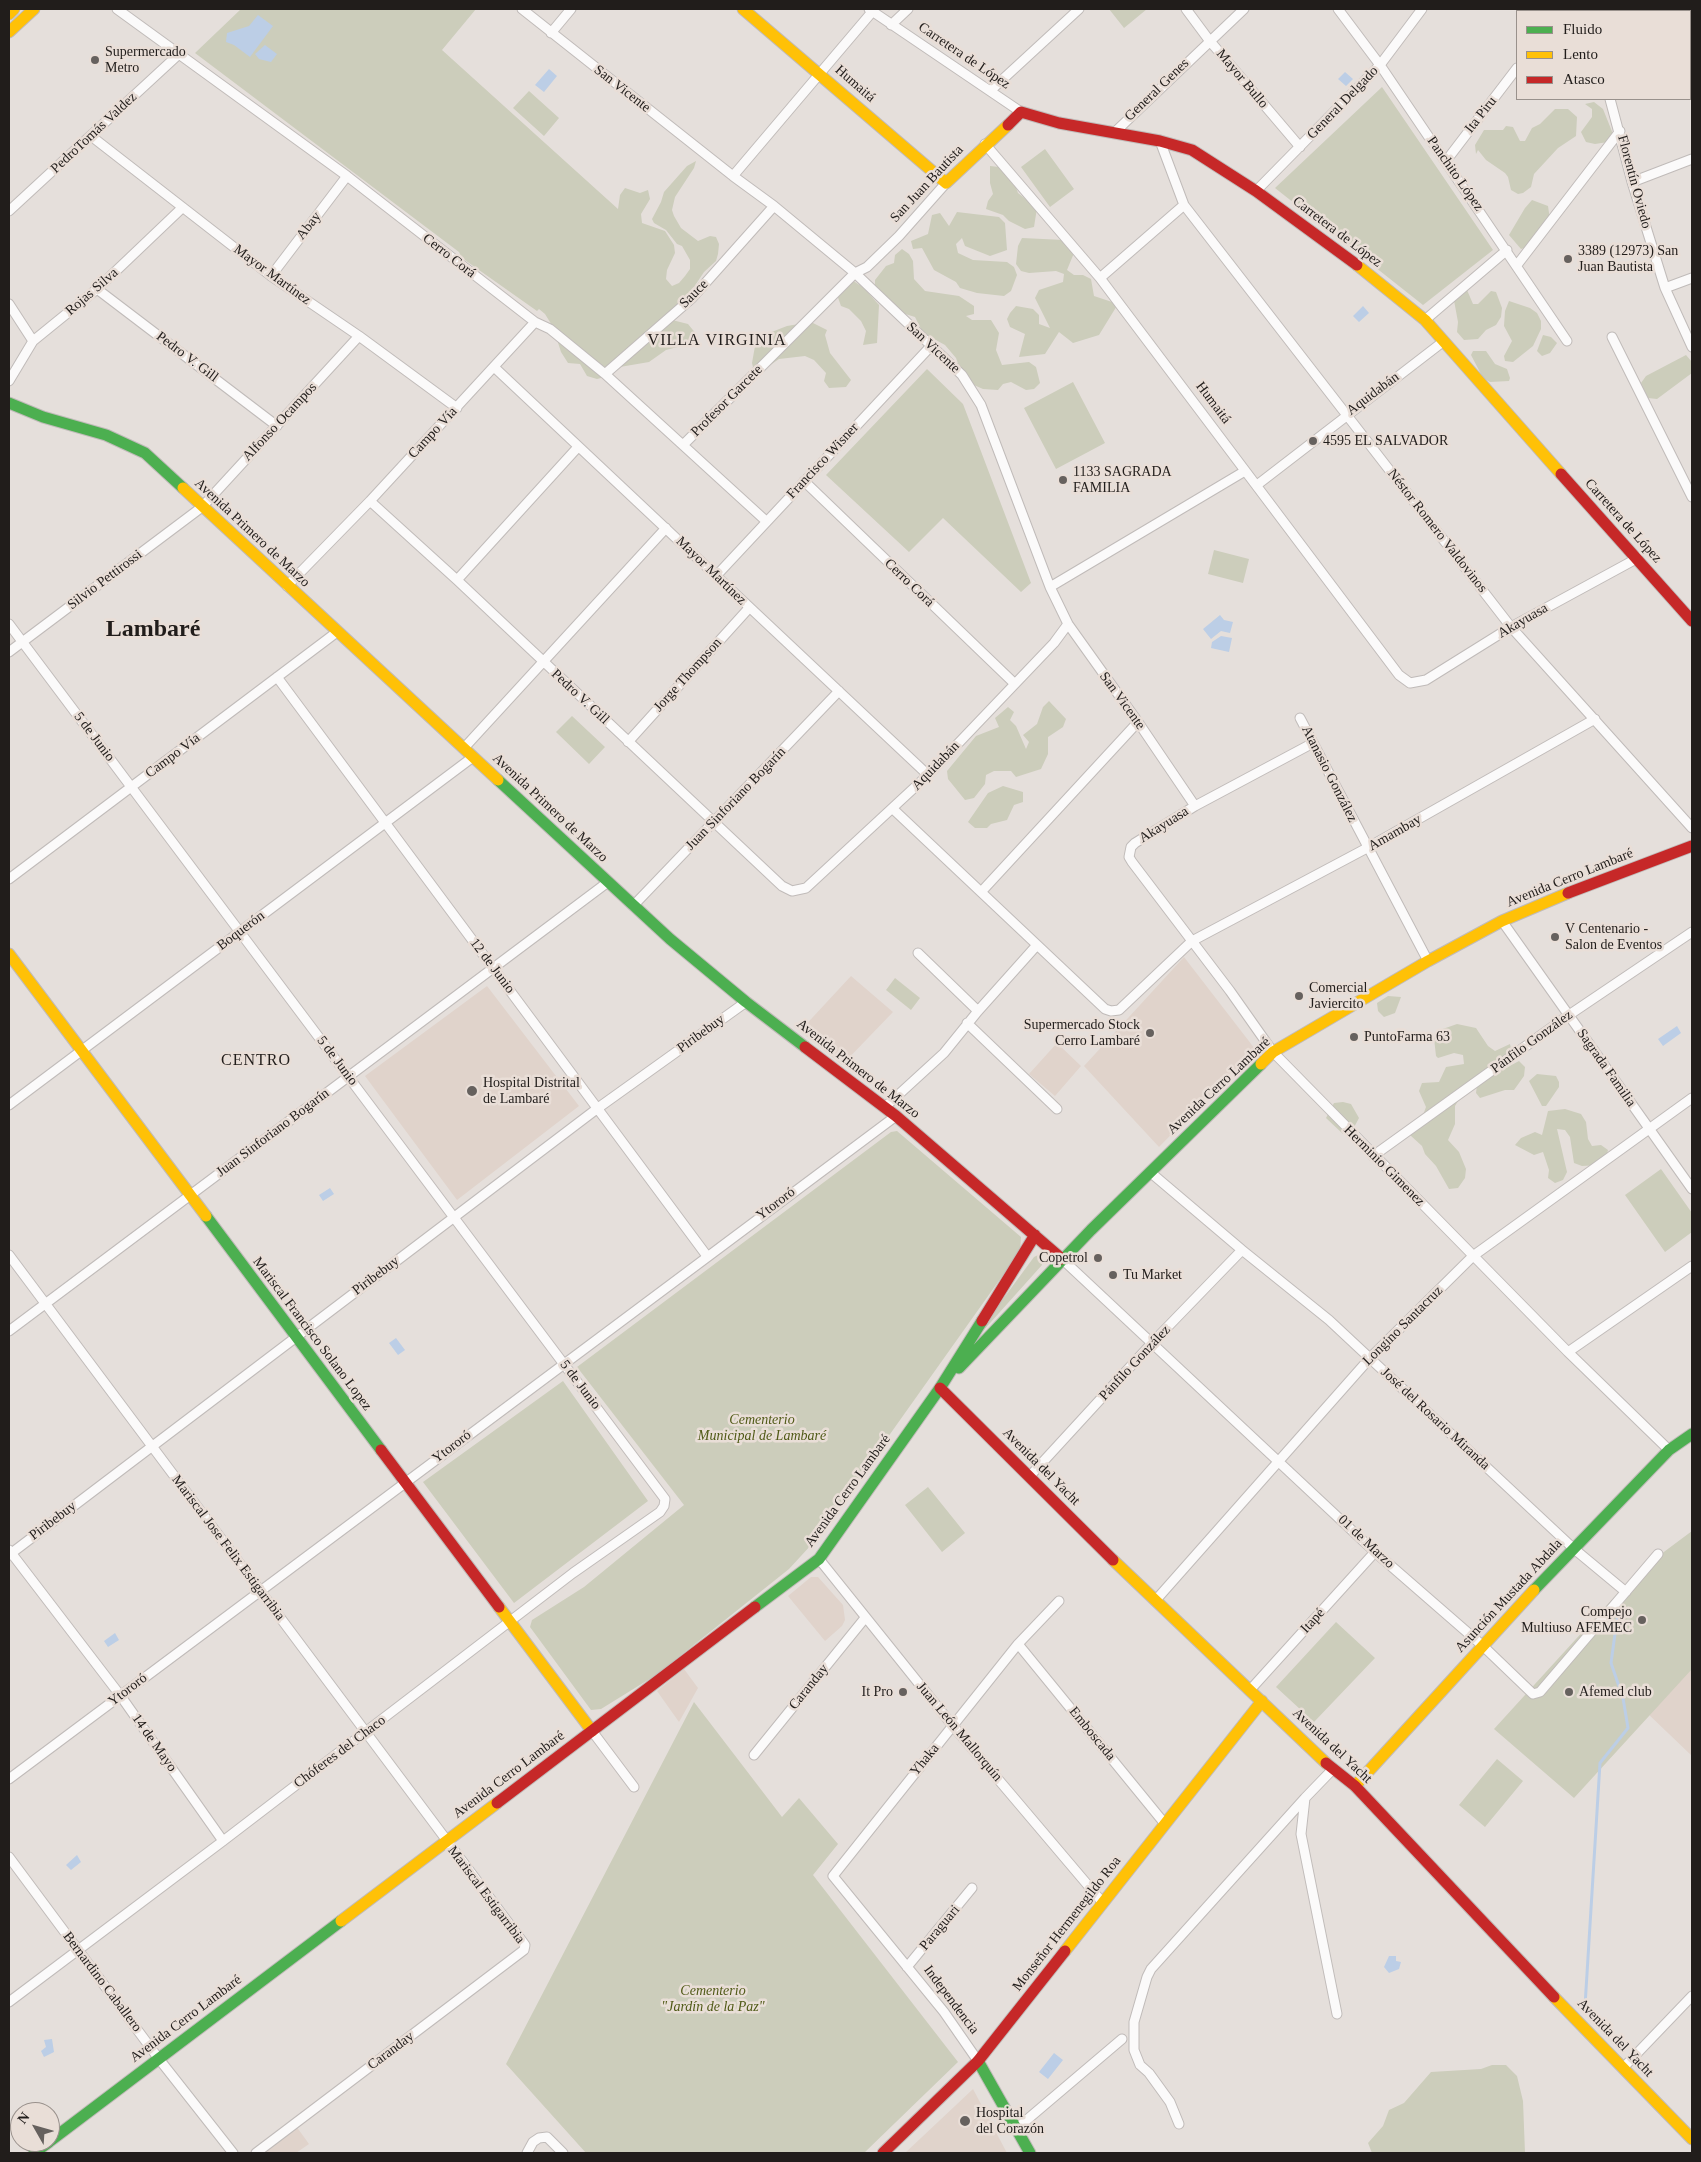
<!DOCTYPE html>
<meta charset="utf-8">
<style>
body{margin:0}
#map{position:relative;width:1701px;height:2162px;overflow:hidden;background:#e5dfdb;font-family:Georgia,serif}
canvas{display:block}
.frame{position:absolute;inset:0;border:10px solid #211d1b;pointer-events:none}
.legend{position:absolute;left:1516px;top:10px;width:175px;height:90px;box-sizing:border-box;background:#e9ded7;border:1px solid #99918c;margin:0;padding:6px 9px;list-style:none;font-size:15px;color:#211d1b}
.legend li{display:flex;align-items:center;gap:10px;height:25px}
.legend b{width:25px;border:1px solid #99918c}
.north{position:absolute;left:10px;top:2102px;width:50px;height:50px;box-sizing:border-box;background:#e9ded7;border:1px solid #99918c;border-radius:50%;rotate:308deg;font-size:14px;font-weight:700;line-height:20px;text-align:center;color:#211d1b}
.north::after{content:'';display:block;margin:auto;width:18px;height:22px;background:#66615e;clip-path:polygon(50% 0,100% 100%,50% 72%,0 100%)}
</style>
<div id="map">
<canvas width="1701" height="2162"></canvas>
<div class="frame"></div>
<ul class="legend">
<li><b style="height:6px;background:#4caf50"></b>Fluido</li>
<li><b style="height:6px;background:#ffc107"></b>Lento</li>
<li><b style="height:6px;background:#c62828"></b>Atasco</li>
</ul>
<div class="north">N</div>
</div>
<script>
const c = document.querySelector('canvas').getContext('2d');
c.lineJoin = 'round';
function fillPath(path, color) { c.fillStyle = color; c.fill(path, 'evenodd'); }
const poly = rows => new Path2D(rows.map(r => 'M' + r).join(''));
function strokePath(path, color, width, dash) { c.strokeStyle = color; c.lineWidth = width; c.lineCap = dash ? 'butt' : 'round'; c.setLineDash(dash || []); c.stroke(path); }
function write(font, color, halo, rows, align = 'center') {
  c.font = font + ' Georgia,serif'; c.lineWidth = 5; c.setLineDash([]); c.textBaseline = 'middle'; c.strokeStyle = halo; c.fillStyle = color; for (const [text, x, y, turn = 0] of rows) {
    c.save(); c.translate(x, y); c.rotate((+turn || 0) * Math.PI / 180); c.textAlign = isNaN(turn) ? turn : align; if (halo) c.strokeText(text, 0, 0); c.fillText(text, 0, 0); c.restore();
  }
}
fillPath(poly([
 [1184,957,1255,1049,1159,1147,1084,1066],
 [851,976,893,1012,842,1065,800,1031],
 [487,986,579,1106,457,1200,365,1076],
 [1057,1043,1081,1066,1055,1096,1029,1074],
 [811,1577,818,1577,843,1605,845,1620,842,1626,825,1641,788,1596],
 [1692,1664,1692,1756,1645,1711],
 [684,1669,698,1688,679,1722,657,1691],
 [973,2089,1007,2153,905,2153],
 [296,2126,309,2144,296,2153,261,2153]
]), '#e0d3cb');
fillPath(poly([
 [241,9,476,9,442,50,618,209,620,195,625,188,640,193,648,190,650,199,641,214,642,223,665,231,674,245,675,253,667,270,666,279,672,286,679,283,685,276,690,269,690,260,682,246,677,244,666,230,654,223,652,219,661,202,664,192,687,166,696,161,694,168,675,197,672,210,674,216,681,228,698,241,710,236,716,237,719,244,718,254,716,261,704,272,672,320,688,324,697,335,696,339,685,345,666,350,649,362,614,368,605,377,597,379,587,376,580,364,568,363,561,352,553,327,545,314,539,309,537,311,462,258,459,252,195,53],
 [1109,9,1147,9,1124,28],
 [1382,87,1493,250,1423,305,1275,188],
 [529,91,559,118,544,136,513,108],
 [1594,102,1603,109,1613,134,1608,142,1595,144,1586,142,1581,132,1592,117,1592,109,1585,104],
 [1555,109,1568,109,1577,117,1576,136,1558,148,1534,174,1531,187,1523,193,1518,194,1511,190,1508,177,1505,173,1486,160,1478,150,1476,154,1475,145,1484,130,1503,130,1506,126,1513,127,1520,141,1525,141,1532,128,1540,124],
 [1045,149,1074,189,1050,207,1021,167],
 [990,166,999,167,1012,176,1018,193,1037,208,1034,227,1025,229,1009,221,1003,215,986,209,988,201,993,194,990,183],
 [1532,200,1548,206,1551,227,1535,245,1521,249,1509,235,1525,208],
 [957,212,999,217,1005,223,1007,250,990,256,965,246,962,238,956,244,958,253,973,260,1007,262,1014,267,1017,275,1011,291,1004,296,977,293,960,288,956,282,934,270,922,248,913,249,911,241,928,234,932,215,940,213,949,226],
 [1022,238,1064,240,1074,253,1067,270,1074,275,1083,275,1091,279,1094,296,1118,304,1099,335,1073,343,1059,332,1045,354,1019,357,1025,334,1010,327,1007,319,1010,313,1016,306,1033,309,1039,315,1039,324,1050,328,1035,298,1039,290,1063,282,1064,274,1056,271,1029,273,1021,271,1016,264,1018,246],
 [902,249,909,254,913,261,914,279,925,291,959,296,974,306,974,314,966,316,972,320,991,320,999,333,996,350,1002,365,1029,362,1036,367,1040,383,1034,389,1026,390,1011,382,1003,384,998,390,983,389,967,382,962,375,956,358,945,345,923,333,915,317,899,312,875,288,875,280,886,266,894,263,895,255],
 [852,280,864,288,879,305,877,343,863,345,866,331,861,321,849,309,841,306,836,292],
 [1467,290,1473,304,1478,304,1491,291,1496,292,1502,308,1501,317,1496,325,1486,330,1478,339,1464,340,1457,332,1458,322,1453,295],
 [1509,301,1530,308,1537,313,1541,321,1541,329,1533,346,1513,362,1505,361,1504,356,1512,341,1504,326,1505,311],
 [811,322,827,330,825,335,830,353,851,380,846,387,829,388,824,381,826,373,814,360,805,356,779,359,763,370,754,371,752,363,755,346,764,335,787,326],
 [1543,335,1551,337,1557,343,1550,353,1542,356,1537,351],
 [1473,351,1486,351,1495,364,1507,369,1510,378,1509,381,1490,382,1483,378,1471,355],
 [1686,355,1692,362,1692,373,1657,399,1648,398,1641,383,1646,376],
 [927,369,963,404,1031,583,1021,592,943,518,909,552,826,475],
 [1073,382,1105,443,1056,469,1024,408],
 [1214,550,1249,559,1243,583,1208,574],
 [1049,701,1066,719,1063,727,1048,737,1048,754,1041,769,1016,777,1011,771,994,771,986,775,985,784,974,798,965,800,948,779,947,771,976,736,999,727,995,718,1008,707,1014,712,1010,720,1016,726,1026,749,1029,742,1023,735,1037,724,1043,707],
 [572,716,605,747,589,764,556,732],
 [1003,786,1023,792,1023,802,1014,805,1007,820,991,824,987,828,975,828,968,822,988,793],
 [895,978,920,998,911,1010,886,990],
 [1388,996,1401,997,1395,1013,1384,1017,1378,1011,1377,1003],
 [1457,1024,1476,1028,1488,1046,1495,1051,1510,1044,1512,1053,1495,1071,1504,1069,1519,1061,1525,1067,1524,1076,1514,1090,1505,1090,1480,1098,1476,1093,1477,1085,1469,1083,1455,1106,1455,1124,1448,1140,1459,1152,1466,1169,1465,1178,1458,1188,1449,1189,1436,1166,1425,1154,1422,1146,1410,1135,1411,1127,1423,1115,1426,1107,1419,1091,1422,1083,1439,1082,1446,1067,1464,1064,1463,1055,1454,1053,1438,1058,1436,1056,1434,1038,1440,1030],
 [1537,1074,1556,1076,1559,1082,1559,1087,1546,1106,1542,1106,1529,1081],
 [1343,1102,1351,1104,1359,1118,1351,1133,1343,1134,1326,1118,1334,1103],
 [1565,1109,1581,1114,1586,1122,1588,1139,1592,1146,1601,1145,1608,1150,1606,1158,1600,1165,1582,1166,1574,1163,1570,1137,1565,1130,1557,1129,1567,1172,1563,1180,1555,1183,1548,1178,1549,1170,1543,1152,1534,1155,1515,1145,1521,1138,1535,1132,1542,1135,1548,1111],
 [897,1131,1021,1237,1020,1251,812,1544,789,1569,656,1675,601,1709,591,1710,530,1627,532,1620,584,1587,684,1505,577,1367,891,1132],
 [1661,1169,1692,1213,1692,1232,1665,1252,1625,1195],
 [1038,1255,1041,1256,1042,1265,982,1332,981,1329,1034,1257],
 [563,1381,648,1501,514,1603,423,1482],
 [928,1487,965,1533,942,1552,905,1505],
 [1692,1531,1692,1669,1574,1798,1494,1729,1637,1572],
 [1336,1622,1375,1658,1314,1722,1276,1687],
 [694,1702,782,1817,799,1798,838,1844,813,1875,958,2062,864,2153,586,2153,506,2064],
 [1497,1759,1523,1781,1485,1827,1459,1805],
 [1492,2065,1506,2065,1517,2076,1523,2101,1525,2153,1372,2153,1368,2143,1383,2126,1389,2110,1404,2103,1431,2072,1481,2069]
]), '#cccdbb');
fillPath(poly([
 [258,15,273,26,250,57,234,45,226,42,227,33,249,26],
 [265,45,277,54,271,62,259,59,255,54],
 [549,69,557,76,544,92,535,85],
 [1345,72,1353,79,1346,86,1338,79],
 [1363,306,1369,313,1359,322,1353,316],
 [1220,615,1224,620,1233,622,1230,633,1221,631,1211,639,1203,629],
 [1221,636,1232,638,1229,652,1211,648,1212,642],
 [1677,1026,1681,1033,1663,1046,1658,1039],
 [330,1188,334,1194,323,1201,319,1195],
 [396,1338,405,1350,398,1355,389,1343],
 [115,1633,119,1640,108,1647,104,1641],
 [77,1855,81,1862,71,1870,66,1865],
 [1389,1956,1396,1956,1396,1961,1401,1962,1399,1969,1389,1973,1384,1967],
 [52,2039,54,2052,44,2057,41,2051,46,2047,44,2040],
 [1054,2053,1063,2060,1048,2079,1039,2072]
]), '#bccee6');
strokePath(poly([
 [1585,2006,1600,1763,1628,1728,1623,1698,1611,1663,1619,1605]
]), '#bccee6', 3);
const street = poly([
 [117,9,347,176,535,322,550,329,605,374,766,521],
 [522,9,733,176,774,206,855,273,962,375,981,405,1050,587,1068,624,1138,722,1195,806],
 [869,9,1021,112],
 [1186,9,1209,40,1300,147],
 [1338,9,1380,65,1567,341],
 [1584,9,1585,11],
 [1561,11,1563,9],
 [891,25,908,9],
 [551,33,571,9],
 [1690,41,1692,40],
 [990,91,1079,9],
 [1610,99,1632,182,1665,288,1692,347],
 [1115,132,1244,9],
 [91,136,271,276,359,336,457,408],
 [1160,141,1184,205,1511,627,1692,828],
 [985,144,1100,278,1399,675,1410,683,1426,680,1511,627,1636,559],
 [1446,161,1517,68],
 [733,176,872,12],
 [1632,182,1692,159],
 [1256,191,1380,65,1422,9],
 [9,211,179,54],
 [1517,265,1620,131],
 [271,276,347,176],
 [1100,278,1184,205],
 [1665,288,1692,278],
 [97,289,277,426],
 [9,304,33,341],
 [1425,320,1507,250],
 [1612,337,1692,497],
 [494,367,928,775],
 [605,374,692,298,774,206],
 [9,381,33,341,97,289,182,208],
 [683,445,855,273,867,267,899,236,946,183],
 [804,481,1015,684],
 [1257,485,1444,341],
 [370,501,457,580,782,886,792,891,806,888,928,775,1054,643,1068,624],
 [716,576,931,346],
 [457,580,578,447],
 [287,586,370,501,535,322],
 [1050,587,1245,471],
 [9,624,665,1499,664,1506,660,1512,573,1573,223,1841,9,2002],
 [9,652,202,507,359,336],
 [277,677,707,1256],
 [1300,718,1428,961],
 [628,742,749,608],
 [1313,743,1195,806,1135,843,1131,847,1129,857,1132,862,1230,991,1273,1052,1568,1352,1669,1450],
 [464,748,666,528],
 [893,809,1105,1009,1111,1011,1119,1010,1192,941,1367,848,1595,719],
 [9,879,337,632],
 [982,891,1138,722],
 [633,906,839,691],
 [1502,921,1692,1189],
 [918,953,978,1011],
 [967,1023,1057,1109],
 [9,1105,473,757],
 [885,1107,944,1053,978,1011,1037,945],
 [1373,1156,1569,1015,1692,932],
 [1150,1172,1242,1250,1329,1320,1573,1548,1626,1592],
 [9,1255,525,1945,524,1950,256,2153],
 [1062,1259,1375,1552,1483,1646,1533,1694,1540,1692,1658,1554],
 [9,1331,608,882],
 [1568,1352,1692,1266],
 [1029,1477,1152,1343,1242,1250],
 [9,1550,120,1695,223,1841],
 [9,1555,598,1108,746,1002],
 [819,1559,953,1726,1103,1903],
 [1155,1601,1370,1358,1473,1256,1692,1098],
 [1018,1644,1165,1824],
 [1250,1690,1375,1552],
 [592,1731,634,1787],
 [754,1755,865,1618],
 [1333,1769,1305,1798,1301,1834,1337,2014],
 [9,1779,896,1116],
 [9,1857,159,2059,233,2153],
 [907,1967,972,1888],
 [978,2061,944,2012,833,1876,1018,1644,1059,1601],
 [1623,2068,1692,1996],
 [1179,2124,1170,2102,1149,2073,1140,2065,1134,2050,1134,2022,1147,1977,1151,1969,1305,1798],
 [1016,2129,1122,2039],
 [527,2153,533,2142,539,2138,547,2137,563,2153]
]);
const fast = poly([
 [9,403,43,417,106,435,145,453,183,488],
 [498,780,670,939,746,1002,805,1047],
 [206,1216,381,1450],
 [959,1368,1091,1230,1261,1064],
 [1534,1590,1669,1450,1692,1434],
 [755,1607,819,1559,940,1388,982,1321],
 [978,2061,1030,2153],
 [50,2141,341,1921],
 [34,2153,49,2142]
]);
const slow = poly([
 [743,9,946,183,1008,125],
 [9,14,14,9],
 [9,32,34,9],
 [1357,265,1425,320,1561,474],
 [183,488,498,780],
 [9,954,206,1216],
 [1261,1064,1273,1052,1428,961,1502,921,1568,893],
 [1113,1560,1326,1763],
 [499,1607,592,1731],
 [1355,1786,1534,1590],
 [341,1921,497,1803],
 [1065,1951,1262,1701],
 [1554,1997,1692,2139]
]);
const jam = poly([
 [1008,125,1021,112,1059,123,1160,141,1192,150,1256,191,1357,265],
 [1561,474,1692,621],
 [1568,893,1692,846],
 [805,1047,896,1116,1062,1259],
 [982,1321,1035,1235],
 [940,1388,1113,1560],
 [381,1450,499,1607],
 [1326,1763,1355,1786,1554,1997],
 [497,1803,755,1607],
 [883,2153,978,2061,1065,1951]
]);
strokePath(street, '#c0bbb9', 11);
strokePath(fast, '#c0bbb9', 13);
strokePath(slow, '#c0bbb9', 13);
strokePath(jam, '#c0bbb9', 13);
strokePath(street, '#fbfafa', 9);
strokePath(fast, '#4caf50', 11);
strokePath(slow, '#ffc107', 11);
strokePath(jam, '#c62828', 11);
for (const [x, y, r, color] of [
 [95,60,5,"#66615e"],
 [1568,259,5,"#66615e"],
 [1313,441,5,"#66615e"],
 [1063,480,5,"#66615e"],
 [1555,937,5,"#66615e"],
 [1299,996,5,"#66615e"],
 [1150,1033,5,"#66615e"],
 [1354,1037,5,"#66615e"],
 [472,1091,6,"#66615e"],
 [1098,1258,5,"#66615e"],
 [1113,1275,5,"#66615e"],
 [1642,1620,5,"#66615e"],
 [903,1692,5,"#66615e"],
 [1569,1692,5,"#66615e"],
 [965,2121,6,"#66615e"]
]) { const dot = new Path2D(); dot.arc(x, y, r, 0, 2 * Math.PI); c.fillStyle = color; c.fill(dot); strokePath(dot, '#e9ded7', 2); }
write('14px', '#211d1b', '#e9ded7', [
 ["Supermercado",105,52],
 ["Metro",105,68],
 ["3389 (12973) San",1578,251],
 ["Juan Bautista",1578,267],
 ["4595 EL SALVADOR",1323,441],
 ["1133 SAGRADA",1073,472],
 ["FAMILIA",1073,488],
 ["V Centenario -",1565,929],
 ["Salon de Eventos",1565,945],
 ["Comercial",1309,988],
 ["Javiercito",1309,1004],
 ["Supermercado Stock",1140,1025,"right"],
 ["Cerro Lambaré",1140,1041,"right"],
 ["PuntoFarma 63",1364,1037],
 ["Hospital Distrital",483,1083],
 ["de Lambaré",483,1099],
 ["Copetrol",1088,1258,"right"],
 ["Tu Market",1123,1275],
 ["Compejo",1632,1612,"right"],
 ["Multiuso AFEMEC",1632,1628,"right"],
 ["It Pro",893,1692,"right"],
 ["Afemed club",1579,1692],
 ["Hospital",976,2113],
 ["del Corazón",976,2129]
], 'left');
write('14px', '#211d1b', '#e9ded7', [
 ["Carretera de López",964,56,34],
 ["Mayor Bullo",1242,79,50],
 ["Humaitá",855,84,41],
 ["San Vicente",622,89,38],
 ["General Genes",1157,90,-44],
 ["General Delgado",1343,103,-46],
 ["Ita Piru",1481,115,-52],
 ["PedroTomás Valdez",94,133,-43],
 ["Panchito López",1455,174,55],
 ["Florentín Oviedo",1634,182,75],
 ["San Juan Bautista",927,184,-47],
 ["Abay",309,226,-52],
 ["Carretera de López",1337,232,37],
 ["Cerro Corá",449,256,38],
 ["Mayor Martínez",272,275,36],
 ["Rojas Silva",92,292,-41],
 ["Sauce",694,294,-45],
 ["San Vicente",933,348,43],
 ["Pedro V. Gill",187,357,37],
 ["Aquidabán",1373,394,-37],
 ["Profesor Garcete",727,401,-45],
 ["Humaitá",1213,403,53],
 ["Alfonso Ocampos",280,422,-47],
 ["Campo Vía",433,433,-47],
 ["Francisco Wisner",823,461,-47],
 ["Carretera de López",1623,521,48],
 ["Néstor Romero Valdovinos",1437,531,52],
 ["Avenida Primero de Marzo",252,533,43],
 ["Mayor Martínez",711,571,44],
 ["Silvio Pettirossi",105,580,-37],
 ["Cerro Corá",909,583,44],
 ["Akayuasa",1523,621,-30],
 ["Jorge Thompson",688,675,-48],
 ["Pedro V. Gill",580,697,43],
 ["San Vicente",1122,701,54],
 ["5 de Junio",94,737,53],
 ["Campo Vía",173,756,-37],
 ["Aquidabán",936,766,-46],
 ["Atanasio González",1329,774,63],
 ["Juan Sinforiano Bogarín",736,799,-46],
 ["Avenida Primero de Marzo",550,808,43],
 ["Akayuasa",1164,825,-32],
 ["Amambay",1395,833,-30],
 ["Avenida Cerro Lambaré",1570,878,-22],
 ["Boquerón",241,931,-37],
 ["12 de Junio",492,966,53],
 ["Piribebuy",701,1034,-36],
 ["Pánfilo González",1532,1042,-36],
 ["5 de Junio",337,1061,53],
 ["Sagrada Familia",1606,1068,55],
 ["Avenida Primero de Marzo",858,1069,38],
 ["Avenida Cerro Lambaré",1219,1086,-43],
 ["Juan Sinforiano Bogarín",273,1133,-37],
 ["Herminio Gimenez",1384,1166,45],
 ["Ytororó",776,1204,-37],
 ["Piribebuy",376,1276,-37],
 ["Longino Santacruz",1403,1326,-45],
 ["Mariscal Francisco Solano Lopez",312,1334,53],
 ["Pánfilo González",1135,1363,-47],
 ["5 de Junio",580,1385,53],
 ["José del Rosario Miranda",1435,1419,43],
 ["Ytororó",452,1447,-37],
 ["Avenida del Yacht",1041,1467,45],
 ["Avenida Cerro Lambaré",848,1491,-54],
 ["Piribebuy",53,1521,-37],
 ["01 de Marzo",1366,1542,43],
 ["Mariscal Jose Felix Estigarribia",228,1548,53],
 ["Asunción Mustada Abdala",1509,1596,-47],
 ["Itapé",1313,1621,-48],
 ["Caranday",809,1687,-51],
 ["Ytororó",128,1690,-37],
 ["Juan León Mallorquín",959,1732,50],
 ["Emboscada",1092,1734,51],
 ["14 de Mayo",154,1743,55],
 ["Avenida del Yacht",1332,1746,43],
 ["Chóferes del Chaco",340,1752,-37],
 ["Yhaka",925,1760,-51],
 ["Avenida Cerro Lambaré",509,1775,-37],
 ["Mariscal Estigarribia",486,1895,53],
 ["Monseñor Hermenegildo Roa",1067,1924,-52],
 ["Paraguari",940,1928,-50],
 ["Bernardino Caballero",102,1982,53],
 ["Independencia",951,2000,53],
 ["Avenida Cerro Lambaré",186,2019,-37],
 ["Avenida del Yacht",1615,2038,46],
 ["Caranday",391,2051,-37]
]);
write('italic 14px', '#505a17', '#e9ded7', [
 ["Cementerio",762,1420],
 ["Municipal de Lambaré",762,1436],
 ["Cementerio",713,1991],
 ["\"Jardín de la Paz\"",713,2007]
]);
c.letterSpacing = '1px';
write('16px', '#211d1b', '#e9ded7', [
 ["VILLA VIRGINIA",717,341],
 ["CENTRO",256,1061]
]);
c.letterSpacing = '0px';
write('bold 24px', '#211d1b', '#e9ded7', [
 ["Lambaré",153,630]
]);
</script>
